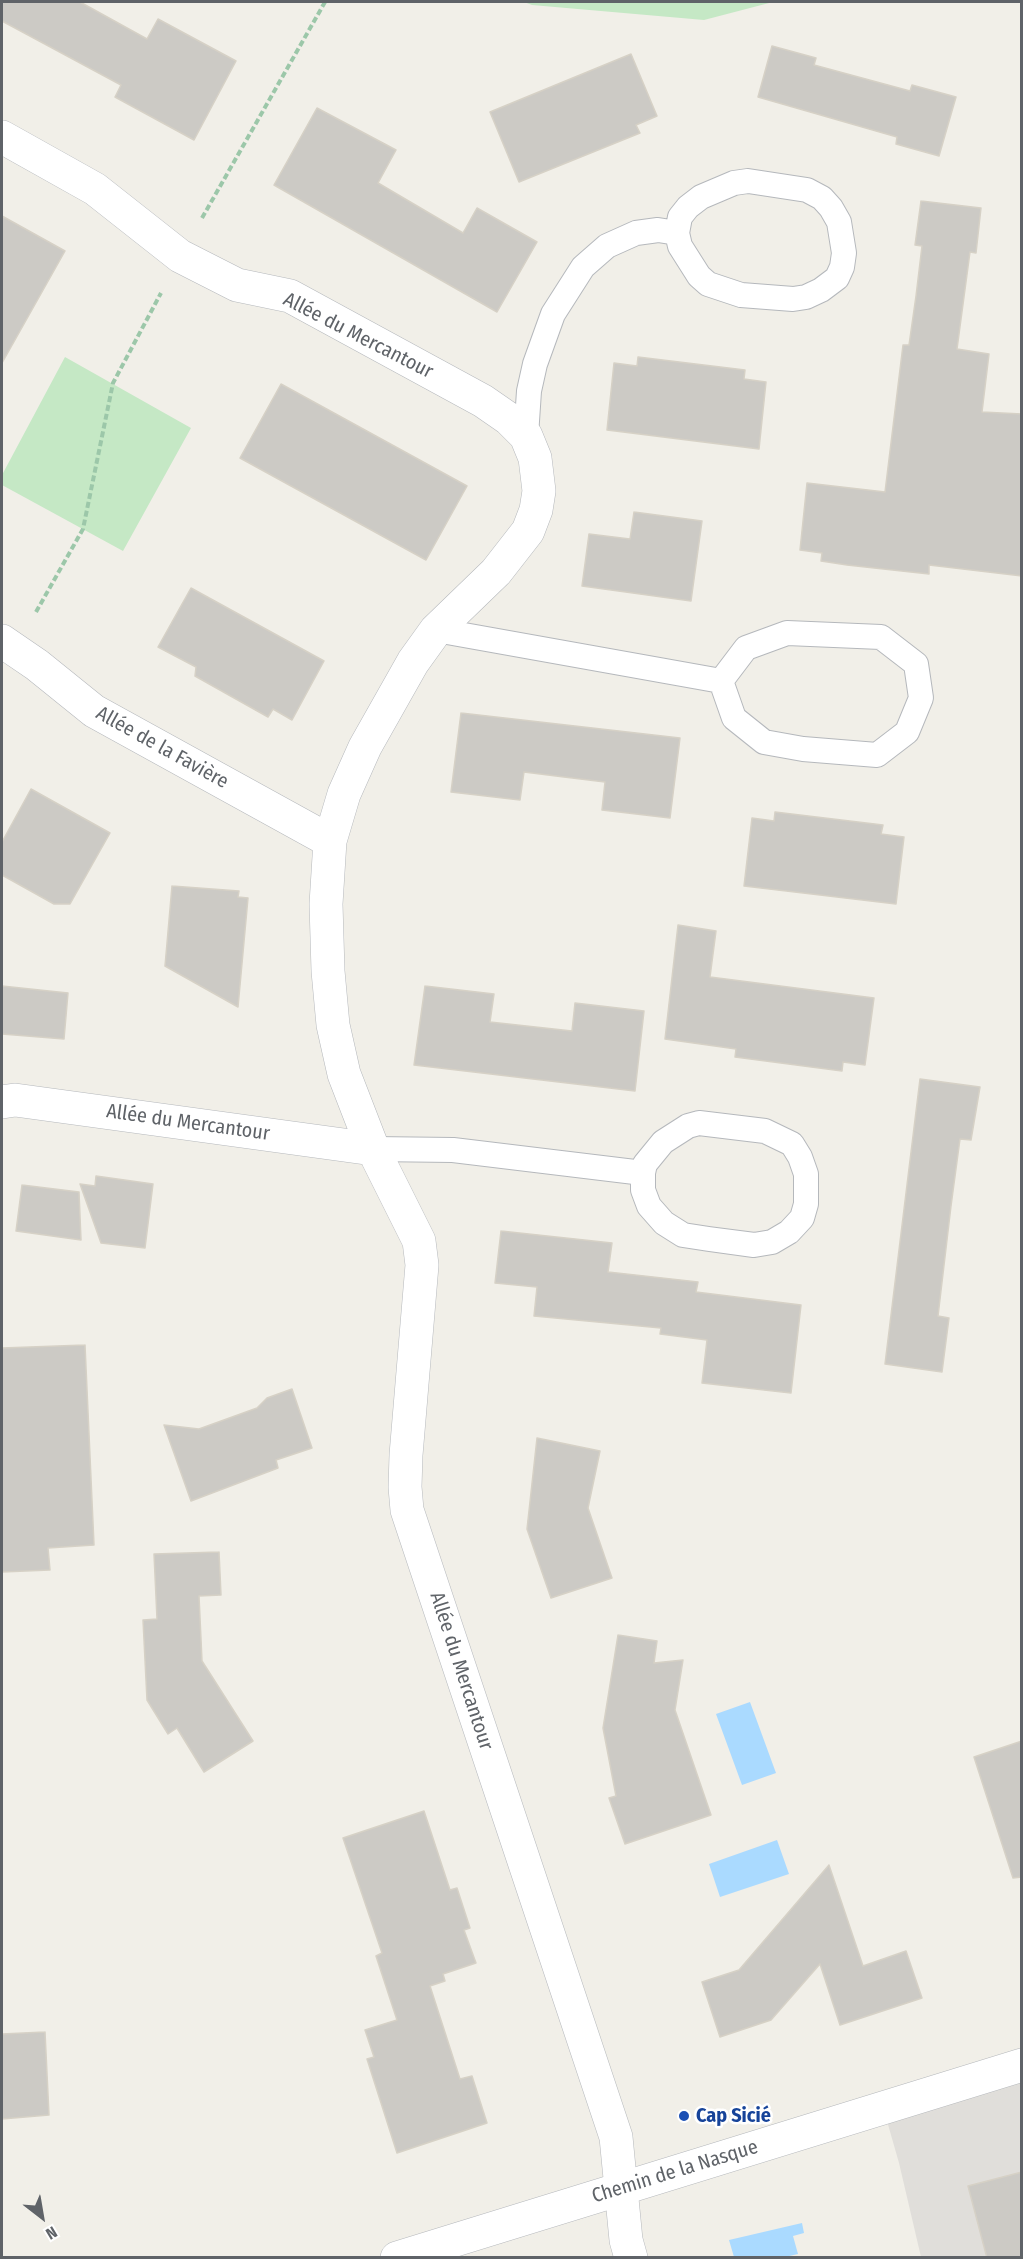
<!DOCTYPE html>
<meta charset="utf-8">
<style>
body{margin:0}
#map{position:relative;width:1023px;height:2259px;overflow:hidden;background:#f1efe8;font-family:"Fira Sans Condensed",sans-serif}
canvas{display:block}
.frame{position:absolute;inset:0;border:3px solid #5f6368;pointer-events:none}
.north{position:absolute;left:12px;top:2187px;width:60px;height:60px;-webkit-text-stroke:4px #fff;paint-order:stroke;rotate:149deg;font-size:16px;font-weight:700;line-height:24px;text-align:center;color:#5f6368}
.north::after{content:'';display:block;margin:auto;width:21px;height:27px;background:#5f6368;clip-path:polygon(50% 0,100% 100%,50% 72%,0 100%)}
</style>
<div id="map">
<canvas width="1023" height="2259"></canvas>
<div class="frame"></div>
<div class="north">N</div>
</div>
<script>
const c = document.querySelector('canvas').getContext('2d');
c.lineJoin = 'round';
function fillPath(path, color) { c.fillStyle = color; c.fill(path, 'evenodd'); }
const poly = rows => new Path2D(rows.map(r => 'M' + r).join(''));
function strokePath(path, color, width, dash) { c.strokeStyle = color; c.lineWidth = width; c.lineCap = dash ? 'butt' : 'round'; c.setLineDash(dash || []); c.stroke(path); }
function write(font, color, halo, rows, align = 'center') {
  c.font = font + ' "Fira Sans Condensed",sans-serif'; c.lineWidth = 5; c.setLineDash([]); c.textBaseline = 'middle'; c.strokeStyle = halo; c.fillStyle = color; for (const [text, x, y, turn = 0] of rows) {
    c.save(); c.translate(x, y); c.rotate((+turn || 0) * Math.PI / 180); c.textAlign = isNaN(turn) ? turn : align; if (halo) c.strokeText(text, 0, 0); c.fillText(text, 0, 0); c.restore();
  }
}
fillPath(poly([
 [1021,2065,1021,2257,921,2257,899,2163,883,2107]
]), '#e0deda');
fillPath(poly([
 [524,2,773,2,704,20,532,5],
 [65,357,191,428,123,551,2,485,2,475]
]), '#c5e8c5');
fillPath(poly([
 [750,1702,776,1773,742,1785,716,1714],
 [777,1840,789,1874,720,1897,709,1864],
 [802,2223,804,2233,793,2236,798,2254,785,2257,734,2257,729,2240]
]), '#aadaff');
const building = poly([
 [2,2,80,2,147,39,158,19,236,61,194,140,115,97,121,85,2,21,2,2],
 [772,46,816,58,814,65,910,91,912,85,956,97,939,156,896,144,897,137,758,97,772,46],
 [631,54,657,116,636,125,640,133,519,182,490,112,631,54],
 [317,108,396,150,378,183,463,233,477,208,537,242,497,312,274,185,317,108],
 [921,201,981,208,976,253,970,252,957,349,989,354,982,412,1022,414,1022,576,929,565,929,574,847,565,821,561,822,553,800,550,807,483,885,492,903,345,909,345,916,296,922,246,915,245,921,201],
 [2,216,65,251,2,363,2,216],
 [638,357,745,370,744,379,766,382,759,449,607,430,614,363,637,366,638,357],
 [281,384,467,486,426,560,240,458,281,384],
 [634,512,702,521,691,601,582,586,589,534,630,539,634,512],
 [191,588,324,661,292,720,273,709,268,717,195,676,196,667,158,647,191,588],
 [461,713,680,738,670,818,602,810,605,782,564,777,524,772,520,800,451,792,461,713],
 [31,789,110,833,70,904,54,904,2,875,2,842,31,789],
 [775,812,883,825,881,834,904,837,896,904,744,886,752,818,774,821,775,812],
 [172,886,239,891,238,897,248,898,238,1007,165,966,172,886],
 [678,925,716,931,710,977,874,998,865,1065,843,1062,842,1071,735,1057,736,1049,665,1039,678,925],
 [2,986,68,993,64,1039,2,1034,2,986],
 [425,986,494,994,490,1022,572,1031,575,1003,644,1011,635,1091,414,1065,425,986],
 [920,1079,980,1087,971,1140,960,1139,951,1206,938,1316,949,1318,942,1372,885,1364,920,1079],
 [96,1176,153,1184,145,1248,101,1243,80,1184,95,1186,96,1176],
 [22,1185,79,1192,81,1240,16,1231,22,1185],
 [501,1231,612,1243,608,1272,698,1282,696,1292,801,1305,791,1393,702,1383,707,1340,660,1334,661,1328,534,1316,537,1287,495,1283,501,1231],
 [85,1345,94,1545,48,1548,50,1570,2,1572,2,1348,85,1345],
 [292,1389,312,1448,276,1460,278,1468,191,1501,164,1425,199,1429,257,1408,267,1398,292,1389],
 [537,1438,600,1451,588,1508,612,1578,551,1598,527,1529,537,1438],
 [219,1552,221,1595,199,1596,202,1661,253,1741,204,1772,177,1728,168,1734,147,1700,143,1620,157,1619,154,1554,219,1552],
 [618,1635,657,1641,654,1663,683,1660,675,1710,711,1815,625,1844,609,1798,616,1796,603,1728,618,1635],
 [1022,1741,1022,1877,1013,1878,974,1757,1022,1741],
 [424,1811,450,1890,457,1888,470,1928,464,1930,476,1963,443,1974,445,1981,430,1986,460,2079,472,2076,487,2123,397,2153,367,2059,374,2057,365,2030,397,2020,376,1956,382,1953,343,1838,424,1811],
 [829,1865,863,1966,906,1951,922,1998,840,2025,820,1964,771,2020,720,2037,702,1982,739,1970,829,1865],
 [45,2032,49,2115,2,2119,2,2034,45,2032],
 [1022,2172,1022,2258,987,2258,968,2186,1022,2172]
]);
fillPath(building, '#cccac5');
strokePath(building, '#d6d1c6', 1.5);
const service = poly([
 [526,436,529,391,535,364,553,314,583,267,607,246,636,233,658,230,677,233,680,246,699,276,708,284,741,295,793,299,806,297,821,290,837,278,842,267,844,253,839,222,831,208,822,198,807,190,748,181,734,183,701,197,688,207,680,217,677,233],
 [436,630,721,681,734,718,764,742,803,749,877,755,907,732,921,698,916,664,881,637,787,633,746,648,721,681],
 [373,1149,453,1150,643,1173,643,1190,649,1206,664,1223,683,1235,709,1239,754,1245,772,1242,789,1232,802,1218,806,1204,806,1174,800,1157,792,1144,765,1131,699,1123,688,1126,663,1142,645,1164,643,1173]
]);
const minor = poly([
 [2,137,95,189,180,256,237,285,290,296,483,401,509,419,526,436,535,458,539,491,536,510,528,531,496,572,436,630,413,662,365,747,344,794,330,841,326,904,328,971,333,1025,344,1074,373,1149,419,1241,422,1265,406,1455,405,1487,407,1510,616,2137,626,2240,631,2258],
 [2,641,37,665,94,711,330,841],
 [2,1102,15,1100,373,1149]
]);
const tertiary = poly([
 [397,2258,1022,2065]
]);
strokePath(service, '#b5b8bc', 26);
strokePath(minor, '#b5b8bc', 34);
strokePath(tertiary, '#b5b8bc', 34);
strokePath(poly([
 [202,218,325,2],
 [36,612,83,529,113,383,161,293]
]), '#9cc7a9', 4, [6, 3]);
strokePath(service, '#fff', 24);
strokePath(minor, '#fff', 33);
strokePath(tertiary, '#fff', 33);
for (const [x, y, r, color] of [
 [684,2116,6,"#1a4fb4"]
]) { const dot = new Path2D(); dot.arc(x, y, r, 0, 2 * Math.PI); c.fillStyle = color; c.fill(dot); strokePath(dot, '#fff', 2); }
write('20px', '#5f6368', '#fff', [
 ["Allée du Mercantour",358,336,27],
 ["Allée de la Favière",162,748,29],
 ["Allée du Mercantour",188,1123,8],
 ["Allée du Mercantour",461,1671,72],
 ["Chemin de la Nasque",675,2172,-17]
]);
write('bold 20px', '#164399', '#fff', [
 ["Cap Sicié",696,2116]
], 'left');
</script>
